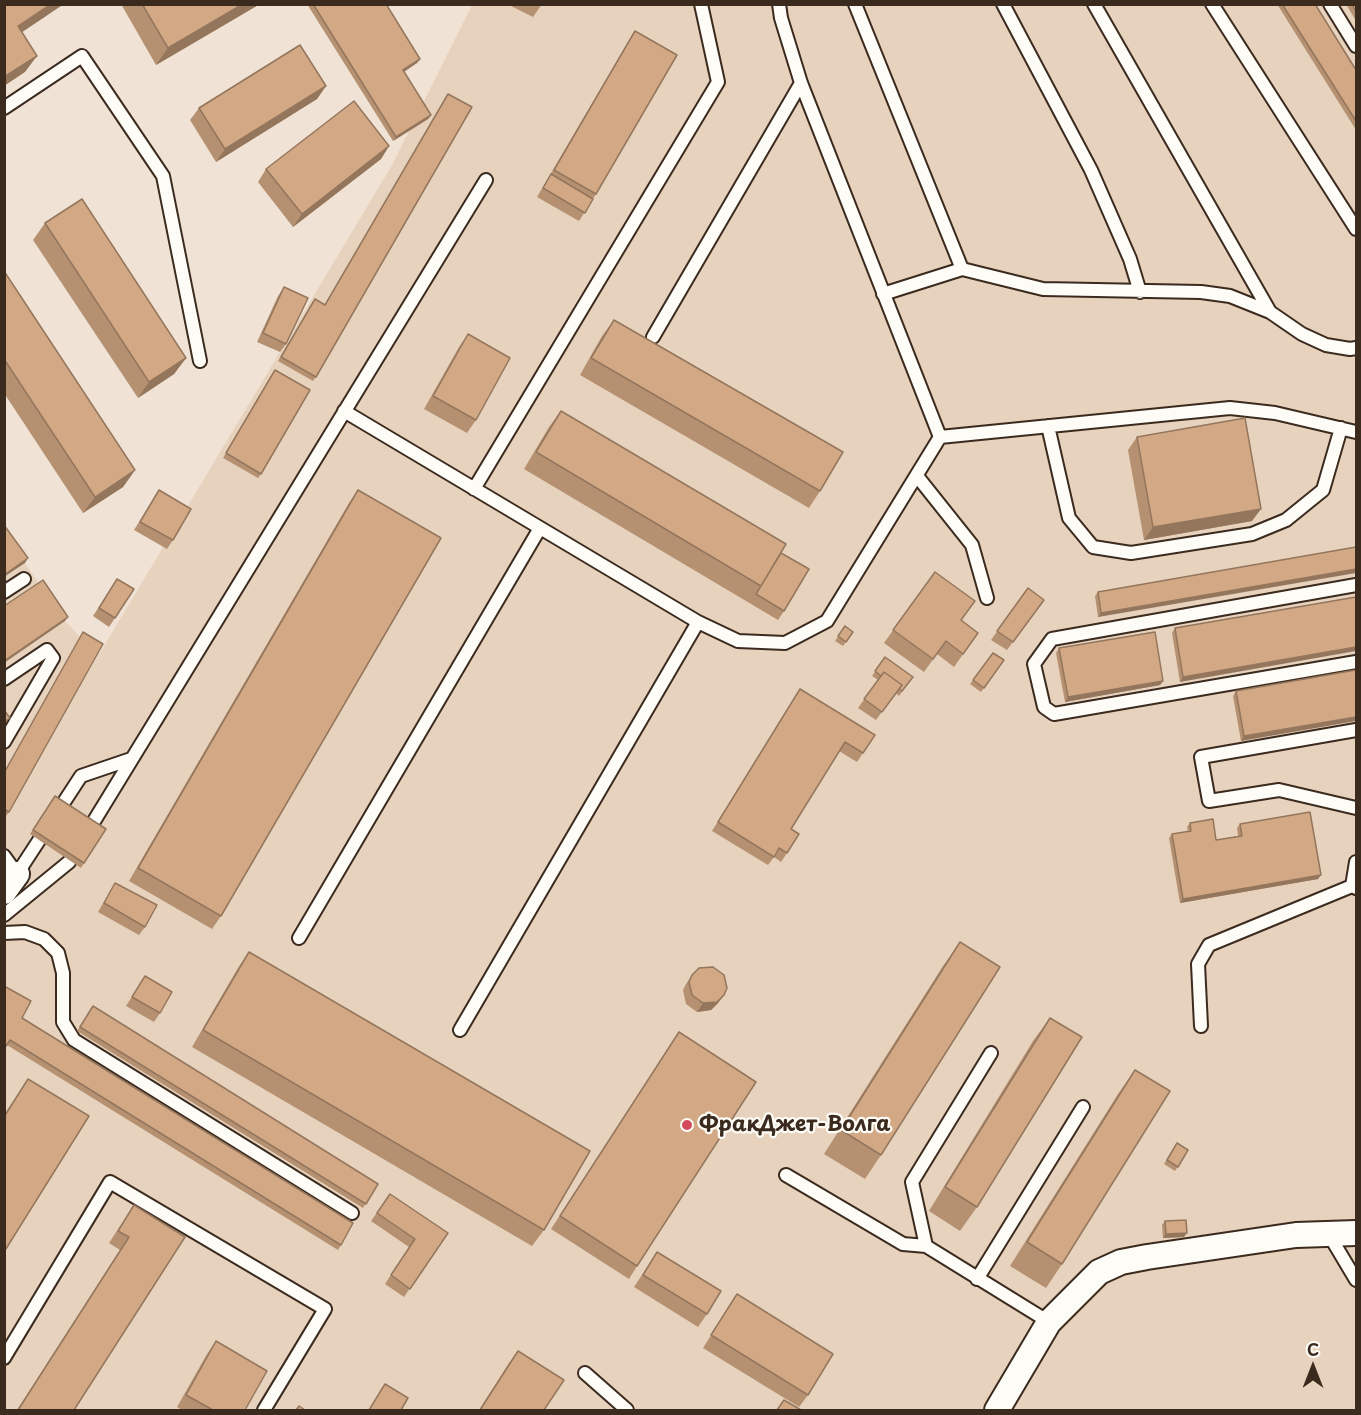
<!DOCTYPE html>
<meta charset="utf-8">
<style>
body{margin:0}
#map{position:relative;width:1361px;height:1415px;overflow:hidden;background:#f0e3d5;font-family:"Playpen Sans",sans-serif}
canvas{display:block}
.frame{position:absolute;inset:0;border:6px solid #3b2a1e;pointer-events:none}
.north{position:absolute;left:1283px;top:1337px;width:60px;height:60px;-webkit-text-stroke:4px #fdfcf7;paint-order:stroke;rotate:0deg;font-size:16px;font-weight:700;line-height:24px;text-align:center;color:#3b2a1e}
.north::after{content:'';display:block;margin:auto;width:21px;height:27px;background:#3b2a1e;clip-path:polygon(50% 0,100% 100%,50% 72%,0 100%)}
</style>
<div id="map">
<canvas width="1361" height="1415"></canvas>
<div class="frame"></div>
<div class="north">С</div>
</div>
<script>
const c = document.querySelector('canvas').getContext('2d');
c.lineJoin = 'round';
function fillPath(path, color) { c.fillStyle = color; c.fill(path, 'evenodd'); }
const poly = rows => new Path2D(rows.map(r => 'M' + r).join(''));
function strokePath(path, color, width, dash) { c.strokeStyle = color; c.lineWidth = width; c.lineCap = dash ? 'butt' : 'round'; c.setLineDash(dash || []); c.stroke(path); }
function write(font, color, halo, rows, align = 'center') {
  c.font = font + ' "Playpen Sans",sans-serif'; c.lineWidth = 4.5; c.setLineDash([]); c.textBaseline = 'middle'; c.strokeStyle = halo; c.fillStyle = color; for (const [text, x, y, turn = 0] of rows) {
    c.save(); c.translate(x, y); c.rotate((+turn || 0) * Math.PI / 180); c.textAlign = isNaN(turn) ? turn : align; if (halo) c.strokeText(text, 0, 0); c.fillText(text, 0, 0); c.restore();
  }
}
fillPath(poly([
 [472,5,1356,5,1356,1410,5,1410,4,533,65,621,80,637,83,681,392,165]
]), '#e7d2bd');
const service = poly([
 [779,4,781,18,801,83,940,437,1230,408,1275,413,1356,432],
 [855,4,962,269],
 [1003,4,1091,170,1130,259,1140,292],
 [1094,4,1270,312,1302,334,1326,345,1350,349,1356,348],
 [1212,4,1356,229],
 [1330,4,1356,46],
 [4,108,82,56,163,176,200,361],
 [883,294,962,269,1043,289,1201,292,1230,296,1270,312],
 [653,337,801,83],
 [344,411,698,622,460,1030],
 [1048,426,1069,518,1093,547,1131,553,1252,534,1286,520,1323,490,1341,428],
 [917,476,972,545,987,598],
 [474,489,718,82,701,4],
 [1356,585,1052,639,1034,664,1044,707,1054,714,1356,662],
 [4,592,24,579],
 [698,622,738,641,785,643,827,621,940,437],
 [4,679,47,650,53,658,4,742],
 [1356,730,1201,757,1209,801,1279,790,1356,808],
 [4,856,17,874,81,776,131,759],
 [1356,862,1352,886,1356,888],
 [4,915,69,862,486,180],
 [4,933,25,932,44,939,58,953,63,973,63,1022,74,1040,352,1213],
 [299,938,540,528],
 [1201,1026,1198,964,1209,945,1352,886],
 [991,1053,912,1182,926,1246,1049,1322],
 [786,1175,903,1244,926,1246],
 [1328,1233,1356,1280],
 [977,1279,1083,1107],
 [4,1358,110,1182,325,1309,264,1410],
 [585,1373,627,1410]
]);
const minor = poly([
 [4,892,17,874],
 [997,1410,1049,1322,1099,1272,1121,1262,1147,1257,1296,1235,1356,1233]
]);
strokePath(service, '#3b2a1e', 16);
strokePath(minor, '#3b2a1e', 28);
strokePath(service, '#fdfcf7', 12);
strokePath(minor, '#fdfcf7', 24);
fillPath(poly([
 [121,4,260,4,156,65],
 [307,4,386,4,420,59,417,63,404,72,431,115,428,119,393,141],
 [507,4,542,4,533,17],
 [1277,4,1315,4,1356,70,1356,130],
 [1346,4,1356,4,1356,21],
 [635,31,596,194,579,221,537,197,627,44],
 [326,86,317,99,216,162,190,120,199,108],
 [389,146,381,159,293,227,258,182,266,169],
 [45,223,186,358,174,374,138,398,33,240],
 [4,271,135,470,123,487,83,513,4,393],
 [284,287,286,344,280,352,257,342,278,296],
 [312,303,316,377,313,381,278,361],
 [614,320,820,491,809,508,580,375,602,336],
 [468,334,476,420,467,433,424,409,459,347],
 [272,374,261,474,258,478,223,458],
 [561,411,781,553,784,611,778,620,524,469,549,427],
 [1137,437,1252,521,1144,540,1128,450],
 [159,490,173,540,167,549,134,530],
 [358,490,221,916,212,929,129,881,349,503],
 [1356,547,1098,617,1095,596,1098,592],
 [935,572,961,620,978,633,954,667,937,654,924,672,884,643],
 [117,579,115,618,109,627,93,616],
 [1028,588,1044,600,1007,650,991,640],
 [1356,597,1180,682,1172,633,1175,628],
 [845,626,853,632,843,646,835,641],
 [83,632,9,812,6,816,4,815,4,772],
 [1059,648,1163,681,1160,685,1065,702,1056,653],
 [993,653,1004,660,981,692,970,684],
 [885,657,913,677,899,696,896,693,876,720,858,708,878,680,872,676],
 [1356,670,1241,741,1233,696,1236,691],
 [800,689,863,753,857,762,839,751,791,829,787,853,781,862,774,857,768,865,712,831],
 [55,796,106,829,81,868,30,834],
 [1190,823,1216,840,1238,836,1237,828,1240,824,1318,879,1180,903,1169,838,1172,834,1188,831,1187,827],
 [115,883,145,927,139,935,98,912],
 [960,942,881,1155,865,1179,824,1154,943,966],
 [249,952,544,1230,532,1246,192,1047,238,968],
 [692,975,718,1003,711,1010,697,1012,686,1004,683,990,686,984],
 [145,976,160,1013,154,1022,126,1006],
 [93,1006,378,1184,363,1208,77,1031],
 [22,1018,341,1245,338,1250,7,1045],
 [1050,1018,977,1207,960,1231,929,1211,1033,1041],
 [679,1032,637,1266,629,1279,551,1229],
 [1135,1070,1062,1264,1046,1288,1010,1266,1118,1094],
 [28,1079,4,1252,4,1115],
 [1177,1143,1188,1150,1175,1171,1164,1164],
 [390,1194,448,1233,404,1297,385,1284,409,1247,371,1221],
 [134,1205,185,1237,74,1410,17,1410,120,1250,109,1243],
 [1165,1221,1184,1237,1163,1238,1162,1225],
 [657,1252,707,1314,698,1327,634,1287],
 [737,1294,808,1395,799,1407,703,1348],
 [216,1341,245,1410,182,1410,177,1407,207,1354],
 [518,1351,544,1410,479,1410,509,1363]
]), '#b59172');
fillPath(poly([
 [51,4,64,4,6,43,18,26],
 [243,4,260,4,156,65,168,48],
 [37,56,25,72,4,86,4,77],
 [420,59,417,63,400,74,403,70],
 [326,86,317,99,216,162,225,149],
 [431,115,428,119,393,141,396,137],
 [389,146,381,159,293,227,302,214],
 [186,358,174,374,138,398,149,382],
 [135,470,123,487,83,513,95,497],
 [1261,509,1252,521,1144,540,1153,527],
 [28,558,25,563,4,577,4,575],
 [1356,569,1356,573,1098,617,1101,613],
 [68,617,65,621,4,663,4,661],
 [1356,647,1356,651,1180,682,1183,677],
 [1163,681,1160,685,1065,702,1068,697],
 [1356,717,1356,721,1241,741,1244,736],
 [1321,875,1318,879,1180,903,1183,899],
 [724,995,718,1003,711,1010,697,1012,703,1003],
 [1187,1233,1184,1237,1163,1238,1166,1234]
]), '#94765d');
const building = poly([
 [4,4,51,4,18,26,37,56,4,77,4,4],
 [142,4,243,4,168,48,142,4],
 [313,4,386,4,420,59,403,70,431,115,396,137,313,4],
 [1282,4,1315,4,1356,70,1356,121,1282,4],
 [1352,4,1356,4,1356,12,1352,4],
 [635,31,677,55,596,194,554,170,635,31],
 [300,45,326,86,225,149,199,108,300,45],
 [448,94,472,107,316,377,281,357,315,299,325,305,448,94],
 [354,101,389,146,302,214,266,169,354,101],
 [551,174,593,199,585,213,543,188,551,174],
 [82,199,186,358,149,382,45,223,82,199],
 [4,271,135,470,95,497,4,359,4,271],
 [284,287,308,298,286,344,263,333,284,287],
 [614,320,843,452,820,491,591,358,614,320],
 [468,334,510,358,476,420,433,396,468,334],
 [275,370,310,390,261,474,226,453,275,370],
 [561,411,786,544,761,586,536,452,561,411],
 [1245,418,1261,509,1153,527,1137,437,1245,418],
 [159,490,191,509,173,540,140,522,159,490],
 [358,490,441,538,221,916,138,868,358,490],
 [4,525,28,558,4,575,4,525],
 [1356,547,1356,569,1101,613,1098,592,1356,547],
 [781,553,809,569,784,611,756,594,781,553],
 [935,572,975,601,961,620,978,633,963,654,946,641,933,659,893,630,935,572],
 [117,579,134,589,115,618,99,608,117,579],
 [43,580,68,617,4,661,4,606,43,580],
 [1028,588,1044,600,1013,642,997,631,1028,588],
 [1356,597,1356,647,1183,677,1175,628,1356,597],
 [845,626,853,632,846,642,838,636,845,626],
 [83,632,103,644,9,812,4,809,4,773,83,632],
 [1155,632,1163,681,1068,697,1059,648,1155,632],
 [993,653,1004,660,984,688,973,680,993,653],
 [885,657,913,677,902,691,899,689,902,685,884,672,881,676,875,671,885,657],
 [1356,670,1356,717,1244,736,1236,691,1356,670],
 [884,672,902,685,882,712,864,699,884,672],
 [800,689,875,735,863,753,845,742,791,829,799,834,787,853,779,848,774,857,718,822,800,689],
 [4,710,10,718,4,722,4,710],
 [55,796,106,829,84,863,33,830,55,796],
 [1310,812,1321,875,1183,899,1172,834,1191,831,1190,823,1213,819,1216,840,1242,836,1240,824,1310,812],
 [115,883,157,905,145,927,104,903,115,883],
 [960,942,1000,967,881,1155,841,1130,960,942],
 [249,952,590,1151,544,1230,203,1030,249,952],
 [713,967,724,975,727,988,724,995,717,1002,703,1003,692,995,689,982,692,975,699,968,713,967],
 [145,976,172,992,160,1013,132,997,145,976],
 [4,986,31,1001,22,1018,353,1223,341,1245,10,1040,4,1049,4,986],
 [93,1006,378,1184,366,1204,80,1027,93,1006],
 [1050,1018,1082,1037,977,1207,945,1187,1050,1018],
 [679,1032,756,1082,637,1266,560,1216,679,1032],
 [1135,1070,1170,1091,1062,1264,1027,1242,1135,1070],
 [28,1079,89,1116,4,1252,4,1117,28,1079],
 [1177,1143,1188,1150,1178,1167,1167,1160,1177,1143],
 [390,1194,448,1233,410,1289,391,1275,415,1239,377,1213,390,1194],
 [134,1205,185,1237,74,1410,18,1410,129,1237,118,1231,134,1205],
 [1186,1220,1187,1233,1166,1234,1165,1221,1186,1220],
 [657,1252,721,1291,707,1314,643,1275,657,1252],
 [737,1294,833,1354,808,1395,711,1335,737,1294],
 [216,1341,267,1371,245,1410,213,1410,186,1395,216,1341],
 [518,1351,564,1380,544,1410,480,1410,518,1351],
 [385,1384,408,1398,401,1410,369,1410,385,1384],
 [784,1400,801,1410,777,1410,784,1400],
 [299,1406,305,1410,296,1410,299,1406]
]);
fillPath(building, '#d3a985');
strokePath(building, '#94765d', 1.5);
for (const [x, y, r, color] of [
 [687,1125,6,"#d1495b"]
]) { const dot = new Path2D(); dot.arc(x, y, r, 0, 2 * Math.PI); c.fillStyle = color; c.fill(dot); strokePath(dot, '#fdfcf7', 2); }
write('bold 21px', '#3b2a1e', '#fdfcf7', [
 ["ФракДжет-Волга",699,1125]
], 'left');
</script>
